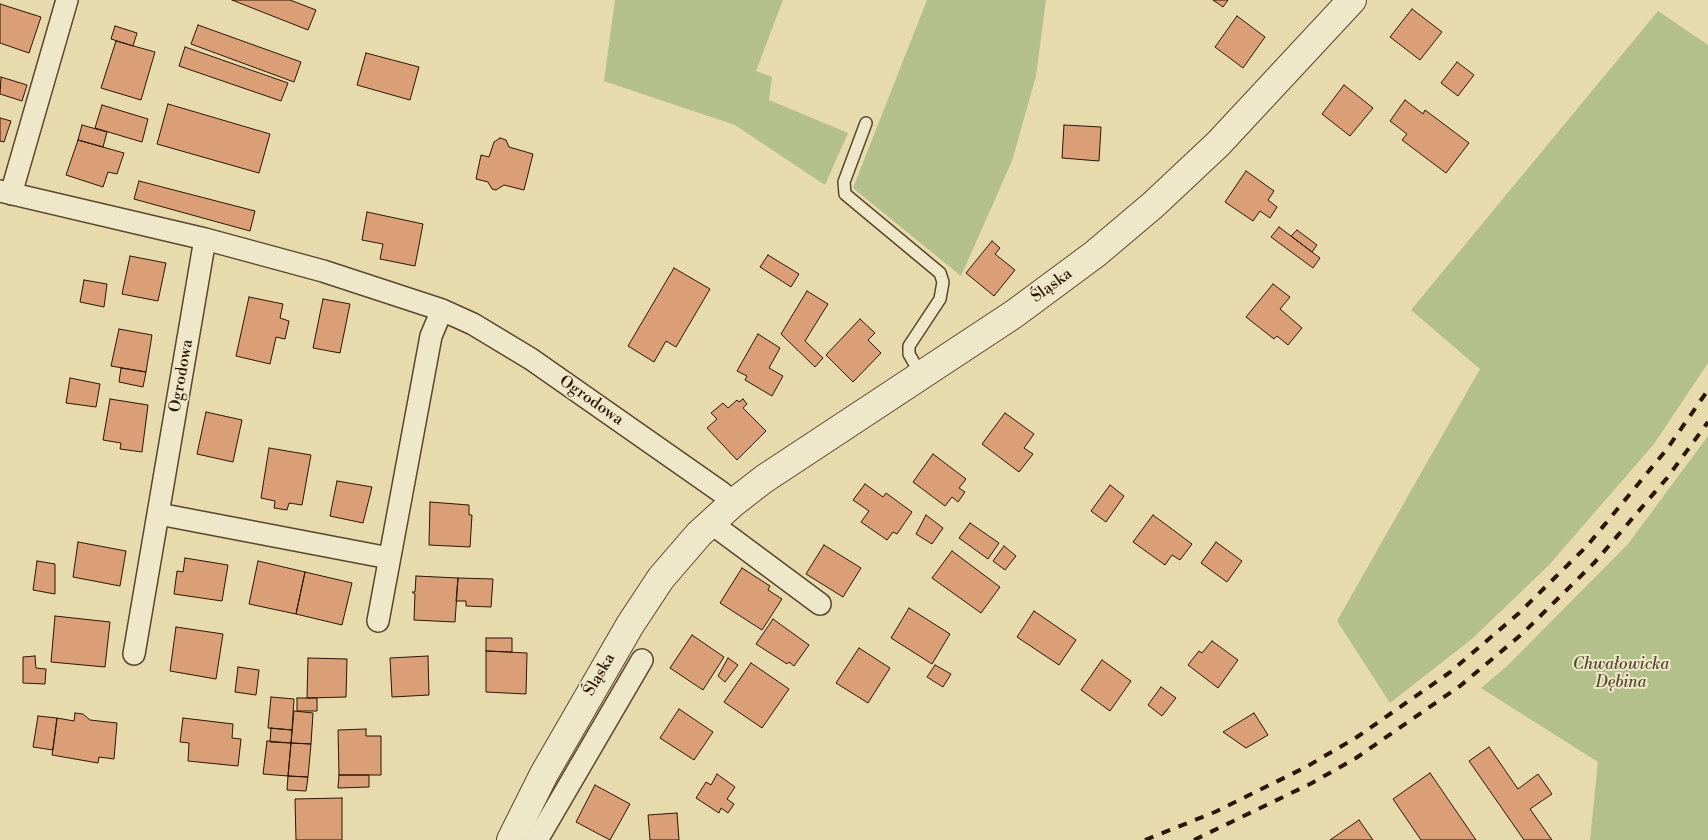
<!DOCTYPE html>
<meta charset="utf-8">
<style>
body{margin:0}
canvas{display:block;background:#e7daac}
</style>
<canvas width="1708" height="840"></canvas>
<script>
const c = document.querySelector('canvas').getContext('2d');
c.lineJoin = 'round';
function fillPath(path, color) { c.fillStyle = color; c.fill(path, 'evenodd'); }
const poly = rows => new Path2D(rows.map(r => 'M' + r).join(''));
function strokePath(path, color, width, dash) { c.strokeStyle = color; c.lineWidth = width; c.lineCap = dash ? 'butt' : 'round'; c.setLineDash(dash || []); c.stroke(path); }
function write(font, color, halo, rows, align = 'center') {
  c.font = font + ' "Libre Bodoni",serif'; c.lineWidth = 4; c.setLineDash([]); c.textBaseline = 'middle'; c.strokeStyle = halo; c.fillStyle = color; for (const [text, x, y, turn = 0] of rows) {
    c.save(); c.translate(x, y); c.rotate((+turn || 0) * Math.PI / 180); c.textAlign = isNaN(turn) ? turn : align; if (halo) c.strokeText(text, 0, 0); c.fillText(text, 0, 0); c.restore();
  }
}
fillPath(poly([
 [615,0,783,0,756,71,772,77,769,100,848,133,825,185,735,125,604,81],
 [927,0,1046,0,1036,76,1012,161,961,276,853,188],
 [1658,11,1708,45,1708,363,1654,444,1549,565,1473,638,1390,703,1337,621,1480,369,1411,310],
 [1708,436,1708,840,1590,840,1598,762,1481,688,1506,667,1628,544]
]), '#b3c08b');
const building = poly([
 [232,0,290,0,316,10,308,30,232,0],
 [1213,0,1228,0,1223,7,1213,0],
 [0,4,41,17,29,53,0,43,0,4],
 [1412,9,1442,32,1420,60,1390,37,1412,9],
 [1237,16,1265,37,1243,68,1215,47,1237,16],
 [198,25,301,62,294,82,191,44,198,25],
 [115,26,137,33,133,46,111,39,115,26],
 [116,41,155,52,141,100,101,88,116,41],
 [185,47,288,83,281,101,179,66,185,47],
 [366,53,419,67,410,100,357,85,366,53],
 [1457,62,1474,75,1458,96,1441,83,1457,62],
 [1,77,27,85,22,101,0,94,1,77],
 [1344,85,1373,108,1350,136,1322,114,1344,85],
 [1405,100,1423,114,1425,110,1469,143,1446,173,1402,140,1407,134,1390,121,1405,100],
 [168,104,270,134,259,173,157,144,168,104],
 [102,105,148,119,142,142,95,128,102,105],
 [0,118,11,121,4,142,0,141,0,118],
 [82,125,107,132,103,147,78,140,82,125],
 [1064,125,1101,127,1099,161,1062,158,1064,125],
 [500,138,506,140,509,147,533,154,524,190,504,185,496,190,492,189,488,182,476,179,481,155,489,157,494,142,500,138],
 [78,140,124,153,117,174,108,172,103,187,66,175,78,140],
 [1246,171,1274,191,1268,200,1277,207,1270,218,1260,211,1253,221,1225,202,1246,171],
 [139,181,255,211,250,231,134,199,139,181],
 [367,212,423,224,415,266,380,259,383,244,362,240,367,212],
 [1279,227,1320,258,1313,268,1271,237,1279,227],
 [1297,230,1317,245,1312,252,1291,236,1297,230],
 [992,241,1000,248,995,254,1015,270,994,296,966,273,992,241],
 [768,255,799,274,791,287,760,267,768,255],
 [130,256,166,263,158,301,122,294,130,256],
 [674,268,710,289,676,347,666,341,654,362,628,346,674,268],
 [84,280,107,284,104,307,80,302,84,280],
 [1273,284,1290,297,1280,309,1302,328,1288,345,1277,336,1274,339,1246,317,1273,284],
 [807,291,828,304,805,341,823,358,815,367,781,334,807,291],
 [249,297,283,304,280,318,289,321,285,339,276,337,270,364,236,356,249,297],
 [323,299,350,304,340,353,313,348,323,299],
 [860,319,875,333,868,340,881,353,853,382,826,355,860,319],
 [119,329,152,335,146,372,111,366,119,329],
 [758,334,780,348,769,368,783,376,772,396,745,380,747,376,737,371,758,334],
 [121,368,146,372,143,387,119,382,121,368],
 [70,378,100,384,96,407,66,403,70,378],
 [110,399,148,405,142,452,120,449,121,443,103,440,110,399],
 [743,399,747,404,743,408,766,431,737,460,707,428,717,419,711,413,723,403,728,408,737,400,739,402,743,399],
 [206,412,242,420,233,462,197,454,206,412],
 [1005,413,1034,434,1024,448,1033,454,1019,472,982,444,1005,413],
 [269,448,311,455,302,505,289,503,287,510,274,508,275,501,261,498,269,448],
 [933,454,966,479,959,488,965,492,958,502,952,497,945,506,913,482,933,454],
 [337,481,372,487,363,523,330,516,337,481],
 [865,484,883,497,886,493,912,512,897,534,893,532,887,540,861,522,869,511,853,500,865,484],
 [1110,485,1124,496,1106,522,1091,511,1110,485],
 [430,502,469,505,469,515,472,515,470,547,429,545,430,502],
 [926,515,943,528,932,544,916,534,926,515],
 [1153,515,1192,544,1180,560,1172,555,1165,565,1133,542,1153,515],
 [970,523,999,543,988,559,959,538,970,523],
 [78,542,126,551,120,586,73,577,78,542],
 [1216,542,1242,561,1227,582,1201,563,1216,542],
 [824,545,861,568,843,597,806,574,824,545],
 [1004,546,1016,556,1005,570,993,561,1004,546],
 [952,551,1000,587,981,613,932,578,952,551],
 [185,558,228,565,222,601,174,594,177,571,183,572,185,558],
 [37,561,55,564,55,594,33,590,37,561],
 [258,561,305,572,296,614,249,604,258,561],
 [742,568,770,586,768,590,782,599,762,630,720,603,742,568],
 [305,572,352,583,342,625,296,614,305,572],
 [416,576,458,578,455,622,414,620,415,594,412,592,415,592,416,576],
 [458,578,493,579,491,607,466,606,466,601,456,601,458,578],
 [909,608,950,634,932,664,891,638,909,608],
 [1034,611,1076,640,1059,665,1017,637,1034,611],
 [55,616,110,622,105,667,51,662,55,616],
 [773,619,809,645,794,666,789,662,787,664,756,644,773,619],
 [176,627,223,634,216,679,170,671,176,627],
 [692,635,724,657,703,690,670,668,692,635],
 [486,638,512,638,512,652,486,651,486,638],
 [1212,641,1238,660,1218,688,1188,665,1199,651,1202,653,1212,641],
 [859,648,890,668,868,703,836,683,859,648],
 [486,651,527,653,526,694,486,692,486,651],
 [35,656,36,668,46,669,45,684,23,683,23,657,35,656],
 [428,656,429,695,392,697,390,658,428,656],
 [308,658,347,659,346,697,307,698,308,658],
 [728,658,738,665,725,682,718,676,728,658],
 [1102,660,1131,681,1110,711,1081,690,1102,660],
 [751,663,789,689,762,728,724,702,751,663],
 [935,665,951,674,943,687,927,677,935,665],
 [238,667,259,670,256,695,235,692,238,667],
 [1161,687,1176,698,1162,716,1148,705,1161,687],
 [271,697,294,699,292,730,268,728,271,697],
 [297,698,317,698,317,711,297,711,297,698],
 [679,709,713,732,694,760,660,738,679,709],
 [294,711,313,713,311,744,291,743,294,711],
 [75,713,83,714,90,720,117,723,114,759,99,757,98,763,52,755,57,718,74,721,75,713],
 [1254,713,1268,735,1246,748,1223,732,1254,713],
 [38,716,57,718,53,750,33,747,38,716],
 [183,718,233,724,232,738,241,739,238,766,188,761,189,743,180,742,183,718],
 [271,728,292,730,291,743,270,742,271,728],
 [366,729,366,736,381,736,381,775,339,775,338,730,366,729],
 [267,741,291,743,288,776,263,774,267,741],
 [291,743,311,744,308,777,288,776,291,743],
 [1489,747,1518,789,1538,774,1552,794,1530,809,1552,840,1524,840,1469,761,1489,747],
 [1430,773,1476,840,1421,840,1393,799,1430,773],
 [717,774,735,787,727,799,734,804,728,813,721,808,719,813,696,798,706,782,711,785,717,774],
 [339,775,369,775,369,787,338,788,339,775],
 [288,776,308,777,306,791,287,790,288,776],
 [595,785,630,804,610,840,576,822,595,785],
 [342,798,342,840,296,840,295,799,342,798],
 [677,813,679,840,650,840,648,815,677,813],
 [1359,820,1373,840,1330,840,1359,820]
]);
fillPath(building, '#da9f76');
strokePath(building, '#2c1503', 1);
const service = poly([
 [866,123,844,182,845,194,940,273,943,282,940,299,909,346,909,354,921,375]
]);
const minor = poly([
 [0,191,205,239,323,271,442,310,473,324,531,359,721,492,733,503],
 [11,194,67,0],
 [159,514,389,558],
 [711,523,820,604],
 [378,621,431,336,442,310],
 [134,654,205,239],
 [537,840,642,660]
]);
const tertiary = poly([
 [511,840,544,774,630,625,661,578,699,534,733,503,764,479,1014,314,1095,254,1153,205,1218,144,1352,0]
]);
strokePath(service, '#5b462d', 14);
strokePath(minor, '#5b462d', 24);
strokePath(tertiary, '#5b462d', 30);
strokePath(service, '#efe7c9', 11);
strokePath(minor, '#efe7c9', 21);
strokePath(tertiary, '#efe7c9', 28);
strokePath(poly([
 [1145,840,1215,812,1306,767,1357,737,1449,673,1518,614,1587,546,1667,449,1708,390],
 [1194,840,1312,783,1356,758,1460,686,1522,634,1595,562,1667,478,1708,422]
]), '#2c1503', 4, [9, 9]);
write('16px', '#2c1503', '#efe7c9', [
 ["Śląska",1052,286,-36],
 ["Ogrodowa",182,376,-80],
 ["Ogrodowa",591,401,35],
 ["Śląska",600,675,-60]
]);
write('italic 16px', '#54482c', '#efe7c9', [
 ["Chwałowicka",1621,665],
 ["Dębina",1621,683]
]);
</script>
